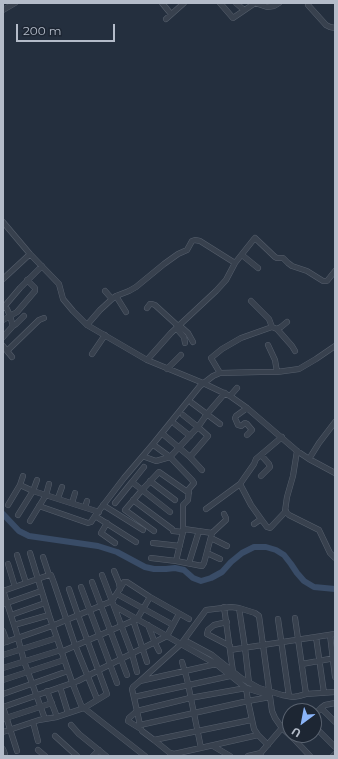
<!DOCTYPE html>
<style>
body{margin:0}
#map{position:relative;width:338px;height:759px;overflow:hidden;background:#242f3e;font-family:Montserrat,sans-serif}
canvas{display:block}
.frame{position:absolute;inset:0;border:4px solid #b4bcc9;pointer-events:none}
.north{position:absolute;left:282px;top:703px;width:40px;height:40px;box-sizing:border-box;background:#1d2633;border:1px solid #59626f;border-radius:50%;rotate:212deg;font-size:11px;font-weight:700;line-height:16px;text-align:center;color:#b4bcc9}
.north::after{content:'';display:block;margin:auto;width:14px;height:18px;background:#8ab4f8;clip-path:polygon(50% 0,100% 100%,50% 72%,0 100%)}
.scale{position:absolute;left:16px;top:24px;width:99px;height:18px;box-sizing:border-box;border:2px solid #b4bcc9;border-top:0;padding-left:5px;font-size:12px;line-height:14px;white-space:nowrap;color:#b4bcc9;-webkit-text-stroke:3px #1d2633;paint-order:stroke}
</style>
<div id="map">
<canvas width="338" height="759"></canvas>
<div class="frame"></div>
<div class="north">U</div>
<div class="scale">200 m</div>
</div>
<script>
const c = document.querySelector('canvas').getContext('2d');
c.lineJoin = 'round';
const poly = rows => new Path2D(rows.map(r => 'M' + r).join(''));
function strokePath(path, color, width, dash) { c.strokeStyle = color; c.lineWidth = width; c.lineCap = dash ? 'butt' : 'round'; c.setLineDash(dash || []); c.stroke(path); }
strokePath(poly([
 [3,514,19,531,29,536,98,546,117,552,145,567,154,569,166,569,175,568,184,570,193,578,201,581,211,578,222,572,231,562,242,553,254,547,266,547,276,550,284,555,291,564,297,573,304,581,314,587,335,589]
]), '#394c67', 6);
const minor = poly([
 [162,3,171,14],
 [220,3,233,18,255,3,267,7,274,6,279,3],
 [236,3,244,10],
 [308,5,326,25,330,27,335,28],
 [3,10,15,3],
 [166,19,184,3],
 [3,222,30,254,59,284,63,299,73,311,87,325,147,360,203,383,230,396,247,408,297,451,309,459,335,473],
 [242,255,258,268],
 [3,279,30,254],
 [105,291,112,299],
 [116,296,126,312],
 [251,301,269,319,272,327],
 [3,308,20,288,42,266],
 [147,308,150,304,152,304,155,305,178,326],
 [7,309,10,316,13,326,16,324,24,316],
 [3,320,17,312,35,291,35,288,27,280],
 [87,325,100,310,112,299,116,296,129,291,136,287,164,264,178,254,187,250,192,241,195,240,200,241,235,263],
 [179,325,188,333,193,342],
 [176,328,184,337,185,343],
 [277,329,292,346,295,351],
 [3,337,12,327,13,326],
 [268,345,275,360,277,372],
 [3,346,12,357],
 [7,351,39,320,44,318],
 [92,354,105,335],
 [147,360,171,333,216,291,226,280,235,263,254,239,255,238,275,257,277,258,283,258,288,263,292,266,307,271,323,281,327,281,335,271],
 [167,369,181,355],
 [220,373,211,358,222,349,241,338,272,327,277,329,281,327,287,322],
 [230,396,237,388],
 [192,403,220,424],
 [183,415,198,427,208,436,190,457],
 [175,424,190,436],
 [164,435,190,457,202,470],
 [247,435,252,430,247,424,245,423,241,426,238,425,235,418,236,416,247,408],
 [155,446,170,457,192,480,194,483,189,489,188,500,183,505,183,532,176,561],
 [297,451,293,476,287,497,285,511,289,515,319,530,330,553,335,558],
 [261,455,269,464,270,467,261,476],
 [145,457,156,461,170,457,198,427,207,414,225,393],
 [309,459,319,443,335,422],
 [150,481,175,500],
 [132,482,144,467],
 [240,484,251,505,261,519,254,524],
 [20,485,33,491,99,512],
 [58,498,62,487],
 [133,500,172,529],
 [72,503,75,493],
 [115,503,132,482,170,512],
 [8,505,20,485,23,476],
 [103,505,143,530],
 [39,506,88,523,91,522,95,516],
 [85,507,87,501],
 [206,509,240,484,254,464,256,459,282,437],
 [18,515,33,491,37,480],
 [261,519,267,527,270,528,271,527,286,511],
 [30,521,46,495,49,484],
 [107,523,101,533,115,543],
 [184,529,212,533,226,520,226,518,224,514],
 [154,531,125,510,142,490,159,472,189,493],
 [173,531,183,532],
 [211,538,227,546],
 [136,542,95,516,124,478,153,444,200,386,213,376,220,373,260,372,277,372,299,369,316,359,335,346],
 [153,543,180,546],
 [30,553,49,615,72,682,81,705,84,708,145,756],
 [207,553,220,559],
 [17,555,26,583],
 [43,557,49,575,51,575,54,583,75,645,97,699],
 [151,558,176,561,202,566,204,563,212,533],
 [189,563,199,531],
 [8,564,15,587],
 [114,571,119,583,120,589],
 [102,575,112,601],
 [92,582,127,675],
 [81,587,117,683],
 [3,590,7,603,3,604],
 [3,591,49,575],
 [41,591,7,603,16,631,24,661,45,719],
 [117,594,173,625],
 [112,601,124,582,127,582,150,597,189,619],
 [114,606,216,664,246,688,265,694,269,695],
 [224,607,233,672],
 [239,608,245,648,249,683],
 [11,615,45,603],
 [295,618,306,694],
 [278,619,289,696],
 [133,620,147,662],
 [227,622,214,625,208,630,207,634,230,646],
 [14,625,49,615],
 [148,625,155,643,159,651],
 [3,631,7,642],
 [330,635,335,677],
 [167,636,179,614],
 [316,637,324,693],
 [184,640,212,655,241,678,259,688,282,695,293,697,299,696,306,694,335,692],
 [3,643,52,626,112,601,132,654,137,672],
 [230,650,335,634],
 [61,652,137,619,150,597],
 [3,655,57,638],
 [182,662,187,679,201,748],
 [302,664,335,658],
 [3,668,61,650],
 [3,680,64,660],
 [140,681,181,644,206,610,231,607,239,608,255,613,259,616,272,711,275,718,282,728,294,739,310,756],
 [60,687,68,713],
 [47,691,57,717],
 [3,694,68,671],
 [134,697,230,676],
 [3,707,78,681,99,670,167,636],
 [3,707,17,751],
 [321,708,335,722],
 [314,715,321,708,325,705,335,703],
 [3,719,52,703],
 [33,722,38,741],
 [71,725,79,734,106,756],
 [314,726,335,747],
 [140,727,142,731,154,740,251,720],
 [141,729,128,721,129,718,137,711,140,725,248,701,246,688,190,698,137,711,132,689,133,687,140,681,216,664],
 [3,732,39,720,57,717,84,708,107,694,78,615,69,589],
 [55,736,77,756],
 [154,740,170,753,174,754,258,735],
 [268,745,258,735,254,729,248,701,270,697],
 [213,746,230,756],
 [3,749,5,754],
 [38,750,45,756],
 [93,756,99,750],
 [248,756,261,753],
 [258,756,282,728],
 [333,756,335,754]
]);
strokePath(minor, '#565f6c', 6);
strokePath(minor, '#38414e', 5);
</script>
